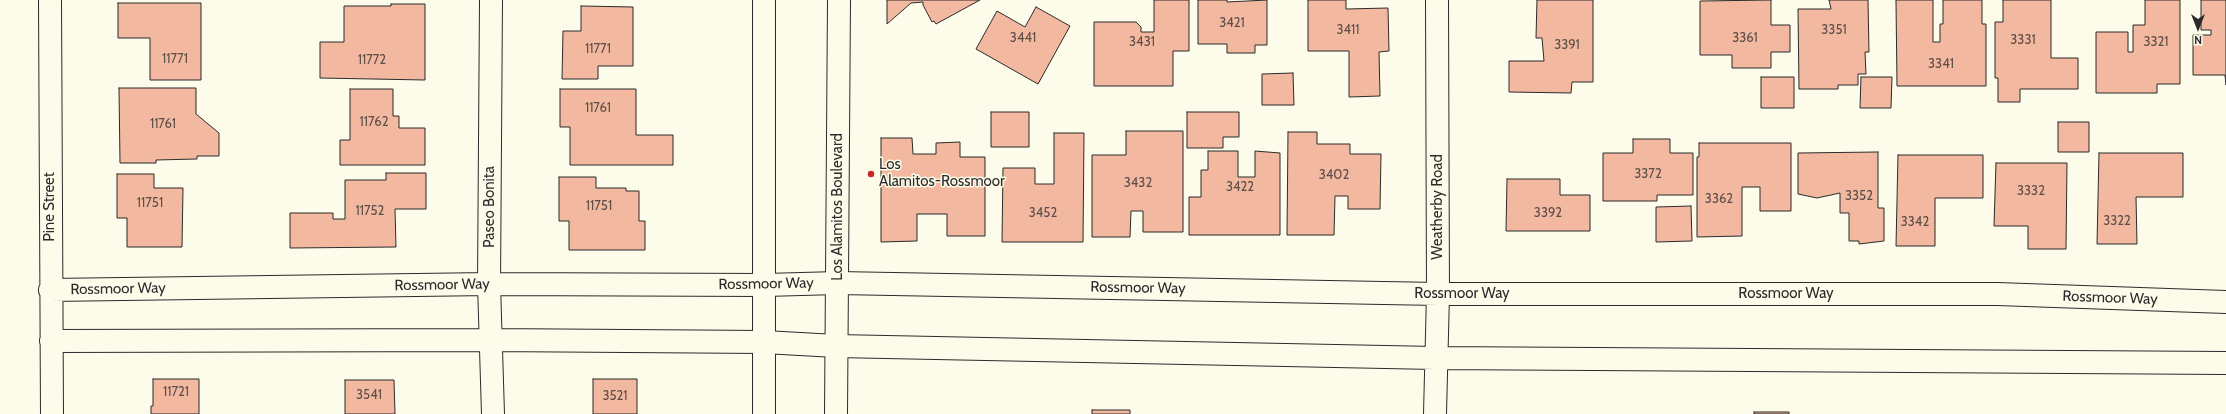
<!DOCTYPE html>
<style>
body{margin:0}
#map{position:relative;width:2226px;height:414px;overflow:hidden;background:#fdfbea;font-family:Cabin,sans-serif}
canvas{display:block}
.north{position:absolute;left:2178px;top:8px;width:40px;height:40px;-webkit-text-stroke:3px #fdfbea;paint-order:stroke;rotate:180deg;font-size:11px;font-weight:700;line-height:16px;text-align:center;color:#2b2b2b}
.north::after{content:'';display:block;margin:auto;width:14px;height:18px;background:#2b2b2b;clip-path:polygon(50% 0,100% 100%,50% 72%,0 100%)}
</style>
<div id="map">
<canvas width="2226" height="414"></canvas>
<div class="north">N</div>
</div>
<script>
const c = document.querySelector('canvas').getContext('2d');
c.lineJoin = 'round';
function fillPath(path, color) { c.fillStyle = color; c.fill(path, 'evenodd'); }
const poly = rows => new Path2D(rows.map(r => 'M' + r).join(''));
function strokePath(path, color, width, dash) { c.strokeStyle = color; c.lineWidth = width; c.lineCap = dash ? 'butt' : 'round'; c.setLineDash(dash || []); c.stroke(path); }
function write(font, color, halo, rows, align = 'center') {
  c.font = font + ' Cabin,sans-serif'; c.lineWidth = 3; c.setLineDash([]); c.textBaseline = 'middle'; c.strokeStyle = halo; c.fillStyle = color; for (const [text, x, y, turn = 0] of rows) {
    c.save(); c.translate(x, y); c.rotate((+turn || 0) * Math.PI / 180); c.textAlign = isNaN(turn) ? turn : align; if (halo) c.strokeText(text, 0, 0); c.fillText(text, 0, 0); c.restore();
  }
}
const building = poly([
 [887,0,980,0,936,24,934,21,932,22,923,5,923,2,911,3,887,24,887,0],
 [1154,0,1189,0,1189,51,1173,51,1173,86,1094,86,1094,22,1136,22,1141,27,1141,32,1154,32,1154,0],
 [1198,0,1227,0,1227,2,1267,0,1267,45,1255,45,1255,53,1227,53,1227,44,1198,44,1198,0],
 [1308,0,1346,0,1346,9,1388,8,1389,51,1379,52,1380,96,1349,97,1349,51,1308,51,1308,0],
 [1537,0,1593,0,1593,82,1572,82,1571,93,1509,92,1509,61,1544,61,1542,38,1536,38,1537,0],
 [1771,0,1771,25,1790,25,1790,52,1771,52,1771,68,1732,68,1732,55,1700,55,1700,1,1771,0],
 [1829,0,1868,0,1869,52,1865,52,1866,74,1858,74,1858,85,1838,85,1838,89,1799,89,1798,9,1831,9,1829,0],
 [1896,0,1933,0,1933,42,1940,42,1940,24,1943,24,1943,0,1982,0,1982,24,1986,24,1986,86,1897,86,1896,0],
 [2003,0,2051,0,2051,58,2078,58,2078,89,2020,89,2020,102,1998,102,1998,78,1995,78,1995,22,2003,22,2003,0],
 [2145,0,2180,0,2180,84,2157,84,2157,93,2096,93,2096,32,2128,32,2128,52,2133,52,2133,25,2145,25,2145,0],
 [2201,0,2226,0,2226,85,2225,75,2193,75,2193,35,2211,35,2211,30,2201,30,2201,0],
 [118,3,201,3,201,80,150,80,150,38,118,38,118,3],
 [391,4,425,4,425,80,320,78,320,42,344,42,344,6,391,6,391,4],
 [581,6,633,7,633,66,598,66,598,79,562,79,563,31,581,31,581,6],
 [1036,7,1070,26,1038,84,976,49,997,11,1025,27,1036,7],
 [1293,73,1294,105,1262,105,1262,74,1293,73],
 [1761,77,1794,77,1794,108,1761,108,1761,77],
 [1861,77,1892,77,1891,108,1860,108,1861,77],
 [119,88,196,88,196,114,219,133,219,156,197,156,197,159,156,160,156,163,120,163,119,88],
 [350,89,393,89,393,116,399,116,399,128,425,128,425,165,340,165,340,140,350,140,350,89],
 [560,89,636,89,636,135,673,135,673,165,570,165,570,127,560,127,560,89],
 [991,112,1029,112,1029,147,991,147,991,112],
 [1187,112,1239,112,1239,137,1223,137,1223,148,1187,148,1187,112],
 [2058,122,2089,122,2089,152,2058,152,2058,122],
 [1126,131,1183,131,1183,232,1143,232,1143,211,1131,211,1130,237,1092,237,1092,155,1126,155,1126,131],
 [1288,132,1317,132,1317,144,1350,144,1350,154,1381,154,1380,209,1348,209,1348,196,1335,196,1334,235,1287,235,1288,132],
 [1054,133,1084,133,1083,242,1002,242,1003,168,1035,168,1035,184,1054,184,1054,133],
 [881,138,912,138,913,154,936,154,936,143,960,142,960,157,985,157,985,236,947,236,947,214,917,214,917,241,881,242,881,138],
 [1633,139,1670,139,1670,153,1693,153,1693,195,1657,195,1657,201,1603,201,1603,153,1633,153,1633,139],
 [1699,143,1791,143,1791,211,1760,211,1760,187,1742,187,1742,236,1697,237,1697,157,1699,157,1699,143],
 [1208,151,1238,151,1238,177,1255,177,1255,151,1280,153,1280,235,1189,235,1189,197,1201,197,1201,170,1208,170,1208,151],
 [1878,152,1878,208,1884,208,1884,241,1859,244,1859,241,1849,241,1849,213,1840,213,1840,193,1817,198,1798,194,1798,153,1878,152],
 [2099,153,2183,153,2183,197,2136,197,2137,244,2097,244,2099,153],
 [1898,155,1983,155,1983,198,1935,198,1935,246,1896,246,1898,155],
 [1996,163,2067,163,2066,249,2028,249,2028,226,1994,226,1996,163],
 [386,173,426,173,426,209,395,209,396,247,290,248,290,213,333,213,333,219,345,219,345,180,386,180,386,173],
 [117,174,154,174,154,188,183,188,182,247,127,247,127,218,117,218,117,174],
 [559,177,596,177,596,188,626,188,626,191,639,191,639,221,645,221,645,250,569,250,569,221,559,221,559,177],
 [1507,179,1560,179,1560,195,1590,195,1590,231,1506,231,1507,179],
 [1691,206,1692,241,1656,242,1656,207,1691,206],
 [153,379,199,379,199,414,151,414,151,406,153,406,153,379],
 [593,379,637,379,637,414,593,414,593,379],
 [345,380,394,380,395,414,345,414,345,380],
 [1092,410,1130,410,1130,414,1092,414,1092,410],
 [1754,412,1789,412,1789,414,1754,414,1754,412]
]);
fillPath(building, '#f2b8a0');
strokePath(building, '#2b2b2b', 1);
const street = poly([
 [50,0,52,414],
 [491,0,489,284,493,414],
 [50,290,489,284,765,285,838,283,1438,294,1997,294,2226,302],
 [51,341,491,340,764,342,836,346,1435,358,2226,363],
 [1435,414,1438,294,1437,0]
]);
const primary = poly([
 [764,414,764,0],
 [836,414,839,0]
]);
strokePath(street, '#2b2b2b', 24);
strokePath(primary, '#2b2b2b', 24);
strokePath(street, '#fdfbea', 22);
strokePath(primary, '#fdfbea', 22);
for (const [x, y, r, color] of [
 [871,174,4,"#c62828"]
]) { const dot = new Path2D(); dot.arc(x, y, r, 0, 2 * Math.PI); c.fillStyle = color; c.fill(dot); strokePath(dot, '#fdfbea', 1.5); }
write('13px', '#5d4e48', null, [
 ["3421",1232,23],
 ["3411",1348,30],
 ["3351",1834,30],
 ["3441",1023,38],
 ["3361",1745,38],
 ["3331",2023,40],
 ["3431",1142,42],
 ["3321",2156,42],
 ["3391",1567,45],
 ["11771",598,49],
 ["11771",175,59],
 ["11772",372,60],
 ["3341",1941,64],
 ["11761",598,108],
 ["11762",374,122],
 ["11761",163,124],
 ["3372",1648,174],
 ["3402",1334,175],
 ["3432",1138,183],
 ["3422",1240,187],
 ["3332",2031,191],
 ["3352",1859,196],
 ["3362",1719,199],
 ["11751",150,203],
 ["11751",599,206],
 ["11752",370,211],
 ["3452",1043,213],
 ["3392",1548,213],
 ["3322",2117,221],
 ["3342",1915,222],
 ["11721",176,392],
 ["3541",369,395],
 ["3521",615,396]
]);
write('15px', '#2b2b2b', '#fdfbea', [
 ["Los",879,165],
 ["Alamitos-Rossmoor",879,182]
], 'left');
write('15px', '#2b2b2b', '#fdfbea', [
 ["Pine Street",50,207,-90],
 ["Paseo Bonita",490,207,-90],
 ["Los Alamitos Boulevard",838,207,-90],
 ["Weatherby Road",1438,207,-90],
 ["Rossmoor Way",766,284,-1],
 ["Rossmoor Way",442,285,-1],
 ["Rossmoor Way",1138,288,1],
 ["Rossmoor Way",118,289,-1],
 ["Rossmoor Way",1462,294],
 ["Rossmoor Way",1786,294],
 ["Rossmoor Way",2110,298,2]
]);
</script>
